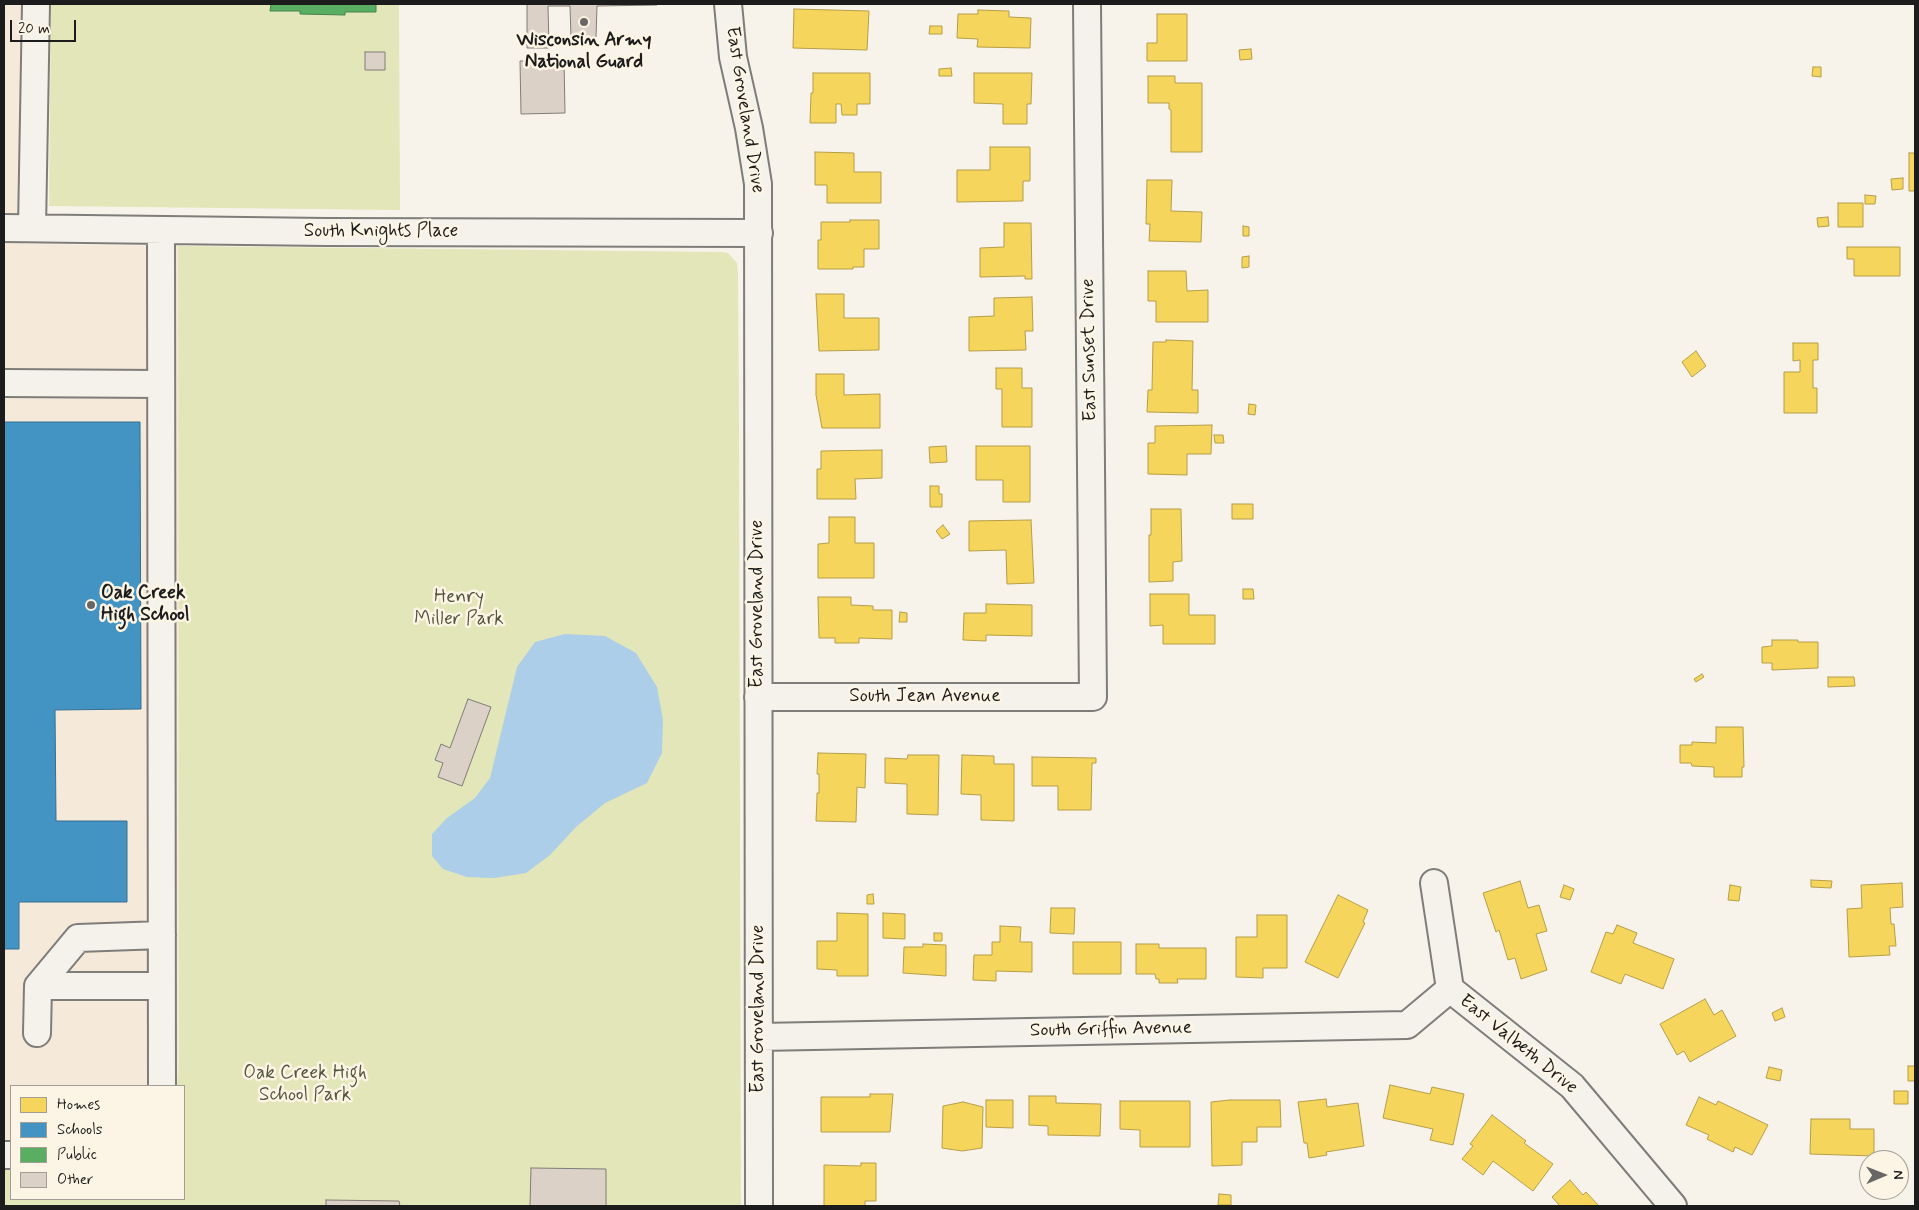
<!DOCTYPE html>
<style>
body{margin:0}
#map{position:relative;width:1919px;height:1210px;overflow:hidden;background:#f7f3ea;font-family:Mynerve,sans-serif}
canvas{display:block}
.frame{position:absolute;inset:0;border:5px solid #1c1c1c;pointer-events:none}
.legend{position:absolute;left:10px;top:1085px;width:175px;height:115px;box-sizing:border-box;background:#fcf5e5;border:1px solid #a29e95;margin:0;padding:6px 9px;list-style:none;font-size:15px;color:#1c1c1c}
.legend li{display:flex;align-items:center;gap:10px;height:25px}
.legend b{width:25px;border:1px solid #a29e95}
.north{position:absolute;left:1859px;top:1150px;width:50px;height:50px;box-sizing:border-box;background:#fcf5e5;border:1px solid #a29e95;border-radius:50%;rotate:89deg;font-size:14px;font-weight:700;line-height:20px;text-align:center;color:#1c1c1c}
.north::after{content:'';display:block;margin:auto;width:18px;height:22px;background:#696764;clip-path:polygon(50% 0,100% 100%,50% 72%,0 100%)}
.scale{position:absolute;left:10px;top:20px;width:66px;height:22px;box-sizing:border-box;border:2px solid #1c1c1c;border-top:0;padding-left:6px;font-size:15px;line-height:18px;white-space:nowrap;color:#1c1c1c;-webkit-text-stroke:4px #fcf5e5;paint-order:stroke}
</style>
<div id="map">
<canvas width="1919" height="1210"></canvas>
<div class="frame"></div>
<ul class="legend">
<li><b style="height:14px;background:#f6d55c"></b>Homes</li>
<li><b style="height:14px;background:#4393c3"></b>Schools</li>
<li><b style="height:14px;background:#5aae61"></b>Public</li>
<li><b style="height:14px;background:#dcd1c7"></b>Other</li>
</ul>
<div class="north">N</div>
<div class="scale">20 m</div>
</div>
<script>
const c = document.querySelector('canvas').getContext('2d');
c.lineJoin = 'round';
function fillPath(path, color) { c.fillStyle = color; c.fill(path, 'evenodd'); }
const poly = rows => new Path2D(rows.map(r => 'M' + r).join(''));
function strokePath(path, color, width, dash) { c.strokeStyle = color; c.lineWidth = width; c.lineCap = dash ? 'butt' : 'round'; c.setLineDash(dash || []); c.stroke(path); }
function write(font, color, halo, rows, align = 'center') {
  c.font = font + ' Mynerve,sans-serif'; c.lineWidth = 5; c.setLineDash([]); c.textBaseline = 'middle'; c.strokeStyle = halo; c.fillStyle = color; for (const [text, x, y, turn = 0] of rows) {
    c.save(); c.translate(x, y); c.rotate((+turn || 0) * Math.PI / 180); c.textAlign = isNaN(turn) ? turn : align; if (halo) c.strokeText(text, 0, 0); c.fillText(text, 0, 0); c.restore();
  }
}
fillPath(poly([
 [4,4,26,4,24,244,178,246,179,1068,177,1086,11,1086,11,1169,4,1169]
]), '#f5e9da');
fillPath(poly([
 [51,4,399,4,400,210,49,206],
 [178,246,722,252,728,253,737,263,738,272,739,429,741,1206,4,1206,4,1169,11,1169,11,1199,184,1199,184,1086,177,1086,179,1068]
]), '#e2e6b8');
fillPath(poly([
 [565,634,605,636,636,653,657,687,663,720,662,753,647,783,605,803,576,827,550,855,526,873,494,878,467,877,443,869,432,856,432,834,447,818,475,798,490,778,517,667,535,642]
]), '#accee9');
const homes = poly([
 [794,9,869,11,867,50,793,48,794,9],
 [978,10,1009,11,1009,17,1031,18,1030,48,977,47,978,39,957,38,958,14,978,14,978,10],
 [1157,14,1187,14,1187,61,1147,61,1147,43,1157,43,1157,14],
 [930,26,942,26,942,34,929,34,930,26],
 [1251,49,1252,59,1240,60,1239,50,1251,49],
 [1813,67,1821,67,1821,77,1812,76,1813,67],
 [951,68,952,76,939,76,939,69,951,68],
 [813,73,870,73,870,104,857,104,857,115,842,115,841,104,836,104,836,123,810,123,811,93,813,93,813,73],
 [974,73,1032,73,1031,104,1027,104,1027,124,1003,124,1003,104,974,103,974,73],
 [1148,76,1175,76,1175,83,1202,83,1202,152,1171,152,1171,110,1169,109,1169,103,1148,103,1148,76],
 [990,147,1030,147,1030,181,1023,181,1023,201,957,202,957,170,990,170,990,147],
 [815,152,854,153,854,172,881,172,881,203,827,203,827,185,815,185,815,152],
 [1909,153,1915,153,1915,191,1909,191,1909,153],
 [1903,178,1903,189,1892,190,1891,179,1903,178],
 [1147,180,1172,180,1171,211,1202,212,1201,242,1149,241,1150,224,1146,224,1147,180],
 [1865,195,1876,196,1875,204,1865,204,1865,195],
 [1838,203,1863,203,1863,227,1838,227,1838,203],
 [1828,217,1829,226,1818,227,1817,218,1828,217],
 [850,220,879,220,879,249,864,249,864,267,853,267,853,269,818,269,818,240,821,240,821,222,850,222,850,220],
 [1004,223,1031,223,1032,279,1025,279,1025,276,980,277,980,248,1004,247,1004,223],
 [1243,226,1249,227,1249,236,1243,236,1243,226],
 [1847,247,1900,247,1900,276,1854,276,1854,259,1847,259,1847,247],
 [1249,256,1249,267,1242,268,1242,257,1249,256],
 [1148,271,1186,271,1187,291,1208,290,1208,322,1156,322,1156,301,1148,301,1148,271],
 [816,294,844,294,844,318,879,318,879,350,819,351,816,294],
 [1032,297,1033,331,1025,331,1026,350,969,351,969,317,994,316,994,298,1032,297],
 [1166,340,1193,341,1192,390,1198,390,1198,413,1147,412,1148,390,1152,390,1153,342,1166,342,1166,340],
 [1793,343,1818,343,1818,360,1813,360,1813,388,1817,388,1817,413,1784,413,1784,372,1800,372,1800,360,1793,361,1793,343],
 [1696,351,1706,366,1692,377,1682,362,1696,351],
 [996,368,1022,368,1022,388,1032,388,1032,427,1002,427,1002,389,996,389,996,368],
 [816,374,844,374,844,395,880,394,880,428,822,428,816,395,816,374],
 [1249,404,1256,405,1255,415,1248,414,1249,404],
 [1212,425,1211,454,1187,454,1187,475,1148,474,1148,443,1155,443,1155,426,1212,425],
 [1214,435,1223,435,1224,443,1215,443,1214,435],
 [946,446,947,462,930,463,929,447,946,446],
 [976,446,1030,446,1030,502,1003,502,1003,480,976,480,976,446],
 [882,450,882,478,855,479,856,499,817,499,817,469,821,469,821,451,882,450],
 [930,486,939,486,939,494,942,494,942,507,930,507,930,486],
 [1232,504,1253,504,1253,519,1232,519,1232,504],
 [1151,509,1181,509,1182,561,1173,562,1173,581,1149,582,1149,535,1151,535,1151,509],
 [829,517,855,517,855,543,874,543,874,578,818,578,818,544,829,543,829,517],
 [1031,520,1034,583,1007,584,1006,550,969,551,969,521,1031,520],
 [943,525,950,534,942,539,936,531,943,525],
 [1243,589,1253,589,1254,599,1243,599,1243,589],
 [1150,594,1189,594,1189,615,1215,615,1215,644,1163,644,1163,625,1150,626,1150,594],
 [818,597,851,597,851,605,873,606,873,610,892,610,892,639,859,638,859,643,835,643,835,638,819,638,818,597],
 [986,604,1032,605,1032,636,986,635,986,641,963,640,964,613,986,613,986,604],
 [900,612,907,613,907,622,899,622,900,612],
 [1772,640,1798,640,1798,642,1818,642,1818,668,1772,670,1772,663,1762,663,1762,647,1772,646,1772,640],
 [1702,674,1704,677,1696,682,1694,679,1702,674],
 [1828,677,1854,677,1855,686,1828,687,1828,677],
 [1716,727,1743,727,1744,767,1742,767,1742,777,1714,777,1714,767,1692,766,1691,763,1680,763,1680,745,1692,745,1692,742,1716,743,1716,727],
 [818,753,866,754,865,788,857,787,856,822,816,821,817,797,817,793,819,793,819,774,817,774,818,753],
 [908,755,939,755,938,815,907,814,907,784,885,783,885,758,907,759,908,755],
 [962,755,994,756,994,764,1014,764,1014,821,981,820,981,795,961,794,962,755],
 [1032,757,1096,758,1096,763,1092,763,1091,810,1058,810,1058,786,1032,786,1032,757],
 [1811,880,1832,881,1831,888,1811,887,1811,880],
 [1520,881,1528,908,1539,905,1547,931,1536,934,1547,970,1521,979,1515,958,1508,960,1499,930,1496,932,1483,893,1520,881],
 [1902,883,1903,907,1890,908,1891,924,1894,924,1896,946,1889,946,1890,955,1849,957,1847,909,1862,908,1861,885,1902,883],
 [1564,885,1574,889,1570,900,1560,897,1564,885],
 [1730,885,1741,887,1739,901,1728,900,1730,885],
 [873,894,874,904,867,904,867,895,873,894],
 [1338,895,1368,910,1363,922,1365,923,1338,978,1305,962,1338,895],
 [1051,908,1075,908,1074,934,1050,933,1051,908],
 [837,913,868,914,868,976,837,976,837,970,817,969,817,941,837,941,837,913],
 [883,913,905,914,905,939,883,938,883,913],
 [1257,915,1287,915,1287,968,1263,968,1263,978,1236,977,1236,937,1257,937,1257,915],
 [1617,925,1637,933,1633,943,1674,959,1663,989,1625,974,1621,984,1591,972,1606,932,1613,934,1617,925],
 [1000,926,1021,927,1020,942,1032,942,1032,972,996,971,996,981,973,980,974,955,992,955,992,942,1000,942,1000,926],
 [934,933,942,933,942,941,934,941,934,933],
 [1073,942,1121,942,1121,974,1073,974,1073,942],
 [923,944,946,945,946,976,903,973,904,947,923,947,923,944],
 [1136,944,1159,944,1159,948,1206,948,1206,979,1177,979,1178,983,1159,983,1159,979,1156,979,1155,974,1136,974,1136,944],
 [1705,999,1714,1015,1722,1010,1736,1036,1690,1062,1684,1051,1677,1055,1660,1024,1705,999],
 [1782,1008,1785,1017,1775,1021,1772,1013,1782,1008],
 [1908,1066,1915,1066,1915,1081,1908,1081,1908,1066],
 [1769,1067,1782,1070,1780,1081,1766,1078,1769,1067],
 [1390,1085,1430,1094,1432,1087,1464,1094,1453,1145,1430,1140,1433,1129,1383,1118,1390,1085],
 [1894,1091,1908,1091,1908,1104,1894,1104,1894,1091],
 [870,1094,893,1094,890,1132,821,1132,821,1097,870,1097,870,1094],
 [1029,1096,1056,1096,1056,1103,1101,1104,1100,1136,1048,1135,1048,1126,1029,1125,1029,1096],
 [1699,1097,1716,1105,1718,1101,1768,1125,1752,1155,1735,1147,1733,1152,1707,1139,1709,1135,1686,1125,1699,1097],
 [1326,1099,1327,1107,1358,1103,1364,1146,1326,1152,1327,1155,1309,1158,1307,1143,1304,1143,1298,1102,1326,1099],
 [986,1100,1013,1100,1013,1128,986,1127,986,1100],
 [1230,1100,1280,1100,1281,1127,1257,1127,1257,1142,1242,1142,1242,1165,1212,1166,1211,1102,1230,1100],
 [1120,1101,1190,1101,1190,1147,1140,1147,1140,1130,1120,1129,1120,1101],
 [963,1102,983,1107,982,1148,962,1151,942,1148,943,1106,963,1102],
 [1492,1115,1526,1141,1524,1143,1553,1164,1533,1191,1493,1161,1483,1175,1462,1159,1473,1146,1470,1144,1492,1115],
 [1811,1119,1850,1119,1850,1129,1874,1129,1874,1156,1810,1154,1811,1119],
 [861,1163,876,1163,876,1201,865,1201,865,1206,824,1206,824,1165,861,1166,861,1163],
 [1570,1180,1583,1195,1586,1192,1599,1206,1560,1206,1552,1197,1570,1180],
 [1219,1194,1231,1195,1231,1205,1218,1205,1219,1194]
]);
fillPath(homes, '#f6d55c');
strokePath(homes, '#b59e49', 1);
const schools = poly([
 [4,422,140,422,141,709,55,710,56,821,127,821,127,902,19,902,19,949,4,949,4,422]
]);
fillPath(schools, '#4393c3');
strokePath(schools, '#376f91', 1);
const public = poly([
 [271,4,376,4,376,12,345,12,345,15,300,14,300,11,270,11,271,4]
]);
fillPath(public, '#5aae61');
strokePath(public, '#47824c', 1);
const building = poly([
 [527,4,657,4,657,5,597,6,596,37,571,37,570,6,548,6,549,48,527,48,527,4],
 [365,52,385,52,385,70,365,70,365,52],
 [564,60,565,113,521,114,520,61,564,60],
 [468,699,491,707,462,786,438,777,443,763,435,760,441,744,450,748,468,699],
 [531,1168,606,1169,606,1206,530,1206,531,1168],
 [326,1200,399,1201,400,1206,326,1206,326,1200]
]);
fillPath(building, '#dcd1c7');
strokePath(building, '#7f7d79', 1);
const minor = poly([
 [728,4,733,57,749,128,758,184,759,1206],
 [4,228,326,232,759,233],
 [32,228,36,4],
 [161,230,162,1086],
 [4,383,160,384],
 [758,697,1093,697,1087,4],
 [1434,883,1450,989,1572,1086,1673,1206],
 [38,986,78,938,162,935],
 [37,1033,38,986,162,986],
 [759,1037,1407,1025,1450,989],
 [4,1155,11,1155]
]);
strokePath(minor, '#7f7d79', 30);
strokePath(minor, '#f5f2ec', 26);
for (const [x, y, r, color] of [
 [584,22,5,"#696764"],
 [91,605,5,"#696764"]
]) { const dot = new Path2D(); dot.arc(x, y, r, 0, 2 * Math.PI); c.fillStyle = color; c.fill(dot); strokePath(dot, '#fcf5e5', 2); }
write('bold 19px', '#1c1c1c', '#fcf5e5', [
 ["Wisconsin Army",584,41],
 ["National Guard",584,63],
 ["Oak Creek",101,594,"left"],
 ["High School",101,616,"left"]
]);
write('19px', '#1c1c1c', '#fcf5e5', [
 ["East Groveland Drive",744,110,81],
 ["South Knights Place",381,232],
 ["East Sunset Drive",1090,350,-91],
 ["East Groveland Drive",758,604,-90],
 ["South Jean Avenue",925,697],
 ["East Groveland Drive",759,1009,-90],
 ["South Griffin Avenue",1111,1030,-1],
 ["East Valbeth Drive",1518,1045,39]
]);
write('19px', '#52563e', '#fcf5e5', [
 ["Henry",459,598],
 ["Miller Park",459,620],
 ["Oak Creek High",305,1074],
 ["School Park",305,1096]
]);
</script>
